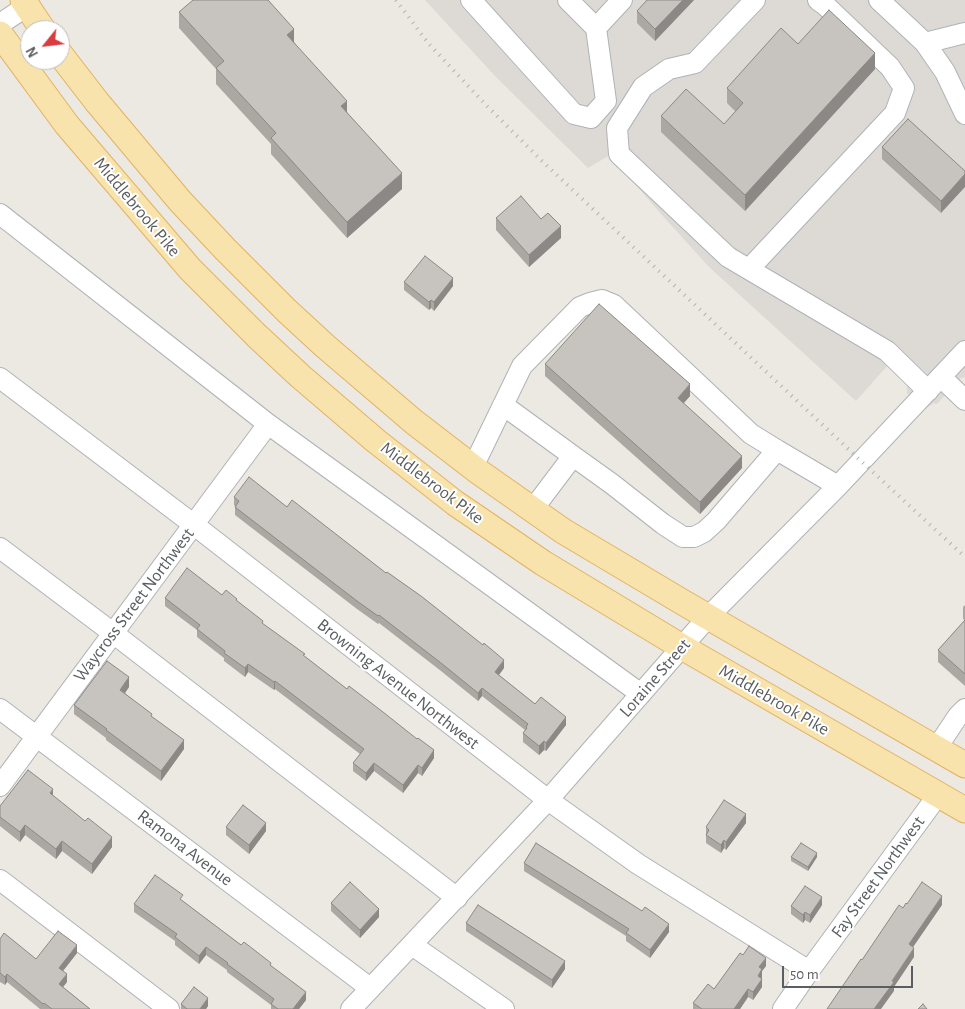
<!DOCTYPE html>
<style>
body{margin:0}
#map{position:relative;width:965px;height:1009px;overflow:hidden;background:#ece8e2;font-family:"Alegreya Sans",sans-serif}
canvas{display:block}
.north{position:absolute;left:20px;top:20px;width:50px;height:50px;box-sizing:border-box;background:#fff;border:1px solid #bdbfc0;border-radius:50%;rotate:241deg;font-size:14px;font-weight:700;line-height:20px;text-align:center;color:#5a5e61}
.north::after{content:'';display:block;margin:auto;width:18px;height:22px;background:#d83b40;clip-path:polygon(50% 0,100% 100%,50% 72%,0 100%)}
.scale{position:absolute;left:782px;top:966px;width:131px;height:22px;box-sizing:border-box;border:2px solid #5a5e61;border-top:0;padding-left:6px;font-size:15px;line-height:18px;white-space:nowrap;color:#5a5e61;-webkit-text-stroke:4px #fff;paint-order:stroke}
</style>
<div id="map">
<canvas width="965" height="1009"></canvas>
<div class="north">N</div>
<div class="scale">50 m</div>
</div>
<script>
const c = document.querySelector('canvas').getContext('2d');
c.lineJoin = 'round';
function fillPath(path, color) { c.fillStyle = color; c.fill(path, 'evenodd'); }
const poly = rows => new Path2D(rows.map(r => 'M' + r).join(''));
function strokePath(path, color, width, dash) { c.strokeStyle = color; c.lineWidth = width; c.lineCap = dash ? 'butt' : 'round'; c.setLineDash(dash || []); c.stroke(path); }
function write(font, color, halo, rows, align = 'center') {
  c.font = font + ' "Alegreya Sans",sans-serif'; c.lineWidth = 4; c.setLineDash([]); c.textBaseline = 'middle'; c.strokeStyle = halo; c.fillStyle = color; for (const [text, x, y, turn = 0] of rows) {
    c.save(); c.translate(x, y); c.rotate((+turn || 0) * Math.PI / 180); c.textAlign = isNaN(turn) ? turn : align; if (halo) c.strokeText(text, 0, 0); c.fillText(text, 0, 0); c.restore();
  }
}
fillPath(poly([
 [425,0,965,0,965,377,961,378,937,404,934,403,925,409,907,393,907,385,903,377,889,364,856,401,709,267,661,214,610,155,588,168,496,77]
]), '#dddad6');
const minor = poly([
 [471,0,574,114,591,118,606,101,596,28,622,0],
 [568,0,596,28],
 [755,0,695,63,669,69,643,87,617,128,619,154,728,257,887,351,928,391],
 [879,0,925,43,945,72,965,114],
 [0,24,27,6],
 [925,43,965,33],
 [0,214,268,424,641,694],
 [749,269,895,113,904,88,890,67,825,5,818,0],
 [941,377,965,400],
 [0,378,193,524,548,800,638,864,809,971],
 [503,405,573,456],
 [473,467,522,366,580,307,590,303,602,300,614,305,751,434,777,450],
 [533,509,573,456,612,484,663,524,683,537,694,537,704,532,716,521,777,450,838,486],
 [0,548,113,633,457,898],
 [0,709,370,988],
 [936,749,958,716,965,709],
 [0,786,268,424],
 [0,880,169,1009],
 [412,945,504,1009],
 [351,1009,548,800,708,617,838,486,965,351],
 [783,1009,809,971,938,795]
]);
const major = poly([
 [23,0,43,30],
 [0,34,67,125,190,269,257,336,300,376,376,441,455,503,543,563,682,647,965,810],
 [60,54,97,102,180,201,225,249,287,311,325,346,414,422,479,472,563,531,684,603,965,765]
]);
strokePath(minor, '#afb3b6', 22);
strokePath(major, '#e3b263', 27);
strokePath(minor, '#fff', 20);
strokePath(major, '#f7e3ab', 25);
strokePath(poly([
 [396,0,428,43,485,104,544,163,861,461,965,557]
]), '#b0b1b1', 4, [1, 6]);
fillPath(poly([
 [694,0,655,41,637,23,637,11],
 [179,12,294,42,347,112,402,189,347,238,271,154,271,144,216,84,216,69,179,28],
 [798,44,875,69,745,211,661,132,661,116,724,124,736,112,727,103,727,88],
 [882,147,965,171,941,213,882,159],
 [496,218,541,219,561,238,529,267,496,230],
 [404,282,453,286,434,311,431,308,429,310,404,290],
 [545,364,690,396,683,403,742,468,700,514,545,376],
 [234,497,287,507,504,668,499,675,535,704,566,725,546,751,544,750,539,755,523,742,523,733,525,730,482,696,478,701,441,671,379,623,378,624,357,609,235,515,235,506,234,505],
 [222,595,237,601,263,624,434,758,422,776,418,773,403,793,374,771,366,781,353,771,353,763,360,754,275,689,274,690,248,672,245,677,224,661,224,658,197,637,197,630,165,606,165,598],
 [965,605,965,620,963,619,963,607],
 [965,620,965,686,938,662,938,650],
 [129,687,125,693,152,717,184,749,161,781,106,740,106,738,74,714,74,705],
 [53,796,112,847,92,874,62,851,56,859,25,835,20,842,0,826,0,806],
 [746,823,726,850,724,848,721,853,706,843,706,827],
 [226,827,266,831,249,854,226,835],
 [791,857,817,857,808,871,791,861],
 [524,863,669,932,650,958,626,941,626,936,524,871],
 [183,901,241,945,271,966,306,1000,299,1009,271,1009,271,1005,227,972,227,970,206,955,199,964,175,945,175,941,134,912,134,904],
 [331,903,379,917,360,938,331,911],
 [822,905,810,923,805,920,803,923,791,914,791,906],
 [466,923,565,969,552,988,466,931],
 [0,939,36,959,77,953,63,971,67,982,63,987,90,1009,40,1009,7,982,5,985,0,982],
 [743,955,766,966,762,971,762,987,753,1000,748,997,740,1009,693,1009,693,1003,714,989],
 [181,1004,208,1006,206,1009,181,1009]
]), '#aba8a3');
fillPath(poly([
 [683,0,694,0,655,41,655,29],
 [294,29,294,45,287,35],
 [875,53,875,69,745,211,745,195],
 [347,101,347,117,341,106],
 [402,173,402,189,347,238,347,222],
 [965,174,965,187,941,213,941,201],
 [561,226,561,238,529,267,529,255],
 [453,278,453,286,434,311,434,302],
 [431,300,431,308,429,310,429,302],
 [690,384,690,396,678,410,678,398],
 [742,456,742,468,700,514,700,502],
 [504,660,504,668,495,680,495,672],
 [248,664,248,672,245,677,245,668],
 [129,677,129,687,120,700,120,690],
 [275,681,275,689,274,690,274,682],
 [482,688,482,696,478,701,478,693],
 [566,717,566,725,546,751,546,743],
 [184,740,184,749,161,781,161,771],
 [544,741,544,750,539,755,539,746],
 [434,750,434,758,422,776,422,768],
 [374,763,374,771,366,781,366,773],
 [418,765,418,773,403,793,403,785],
 [53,789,53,798,50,793],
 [746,814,746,823,726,850,726,842],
 [266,823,266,831,249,854,249,845],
 [25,825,25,835,20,842,20,832],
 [112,837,112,847,92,874,92,864],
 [724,840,724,848,721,853,721,845],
 [62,841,62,851,56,859,56,849],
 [817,853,817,857,808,871,808,867],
 [942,896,942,905,909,953,909,944],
 [822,897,822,905,810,923,810,915],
 [379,909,379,917,360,938,360,930],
 [805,912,805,920,803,923,803,915],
 [669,924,669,932,650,958,650,950],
 [77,945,77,953,59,976,59,968],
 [206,947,206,955,199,964,199,956],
 [914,948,914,957,894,987,894,991,881,1009,874,1009,892,981],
 [766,958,766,966,762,971,762,977,758,984,758,976,759,967],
 [565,961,565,969,552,988,552,980],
 [7,974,7,982,5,985,5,977],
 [67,974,67,982,59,992,59,984],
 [762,979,762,987,753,1000,753,992],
 [748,989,748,997,740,1009,734,1009],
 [306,992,306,1000,299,1009,293,1009],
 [208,998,208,1006,206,1009,200,1009]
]), '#8b8885');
const building = poly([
 [193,0,268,0,294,29,287,35,347,101,341,106,402,173,347,222,271,138,276,133,216,68,224,61,179,12,193,0],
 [647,0,683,0,655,29,637,11,647,0],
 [829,10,875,53,745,195,661,116,686,89,724,124,743,103,727,88,781,28,798,44,829,10],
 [908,119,965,171,965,174,941,201,882,147,908,119],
 [521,196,541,219,548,213,561,226,529,255,496,218,521,196],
 [425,256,453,278,434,302,431,300,429,302,404,282,425,256],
 [599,304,690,384,678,398,742,456,700,502,545,364,599,304],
 [249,477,287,507,292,500,386,573,387,572,421,596,483,645,484,643,485,644,504,660,495,672,535,704,541,697,566,717,546,743,544,741,539,746,523,733,527,728,526,727,528,724,482,688,478,693,441,663,379,615,378,616,357,601,235,507,239,501,234,497,249,477],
 [187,568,222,595,226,590,237,599,236,600,263,621,262,623,305,654,303,655,347,689,349,686,383,712,417,739,418,738,434,750,422,768,418,765,403,785,374,763,366,773,353,763,364,749,275,681,274,682,248,664,245,668,224,653,225,651,197,629,200,625,165,598,187,568],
 [965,620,965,674,938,650,965,620],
 [107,661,129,677,120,690,152,714,151,716,184,740,161,771,106,730,107,729,74,705,107,661],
 [28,770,53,789,50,793,85,821,88,818,112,837,92,864,62,841,56,849,25,825,20,832,0,817,0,806,28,770],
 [724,800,746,814,726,842,724,840,721,845,706,835,709,830,706,827,724,800],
 [243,805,266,823,249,845,226,827,243,805],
 [536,843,642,911,645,907,669,924,650,950,626,933,629,929,524,863,536,843],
 [801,843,817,853,808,867,791,857,801,843],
 [155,875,183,895,180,899,241,945,244,942,271,963,270,965,306,992,293,1009,278,1009,271,1004,274,999,227,964,228,963,206,947,199,956,175,937,177,934,134,904,155,875],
 [350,882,379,909,360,930,331,903,350,882],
 [922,882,942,896,909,944,914,948,892,981,894,982,874,1009,827,1009,861,959,862,960,899,905,903,908,906,903,907,904,922,882],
 [805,886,822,897,810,915,805,912,803,915,791,906,805,886],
 [478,905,565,961,552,980,466,923,478,905],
 [58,931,77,945,59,968,67,974,59,984,90,1009,52,1009,44,1003,43,1004,7,974,5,977,0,973,0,939,4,933,36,959,58,931],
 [749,946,766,958,759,967,762,969,758,976,762,979,753,992,748,989,734,1009,702,1009,693,1003,708,984,714,989,740,953,743,955,749,946],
 [194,987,208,998,200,1009,187,1009,181,1004,194,987],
 [923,1004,927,1009,918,1009,923,1004]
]);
fillPath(building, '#c7c3be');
strokePath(building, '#8b8885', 1);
write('18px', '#5a5e61', '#fff', [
 ["Middlebrook Pike",137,207,50],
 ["Middlebrook Pike",432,483,37],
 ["Waycross Street Northwest",134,605,-53],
 ["Loraine Street",655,678,-49],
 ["Browning Avenue Northwest",398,684,38],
 ["Middlebrook Pike",774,700,30],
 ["Ramona Avenue",185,848,37],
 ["Fay Street Northwest",878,877,-54]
]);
</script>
